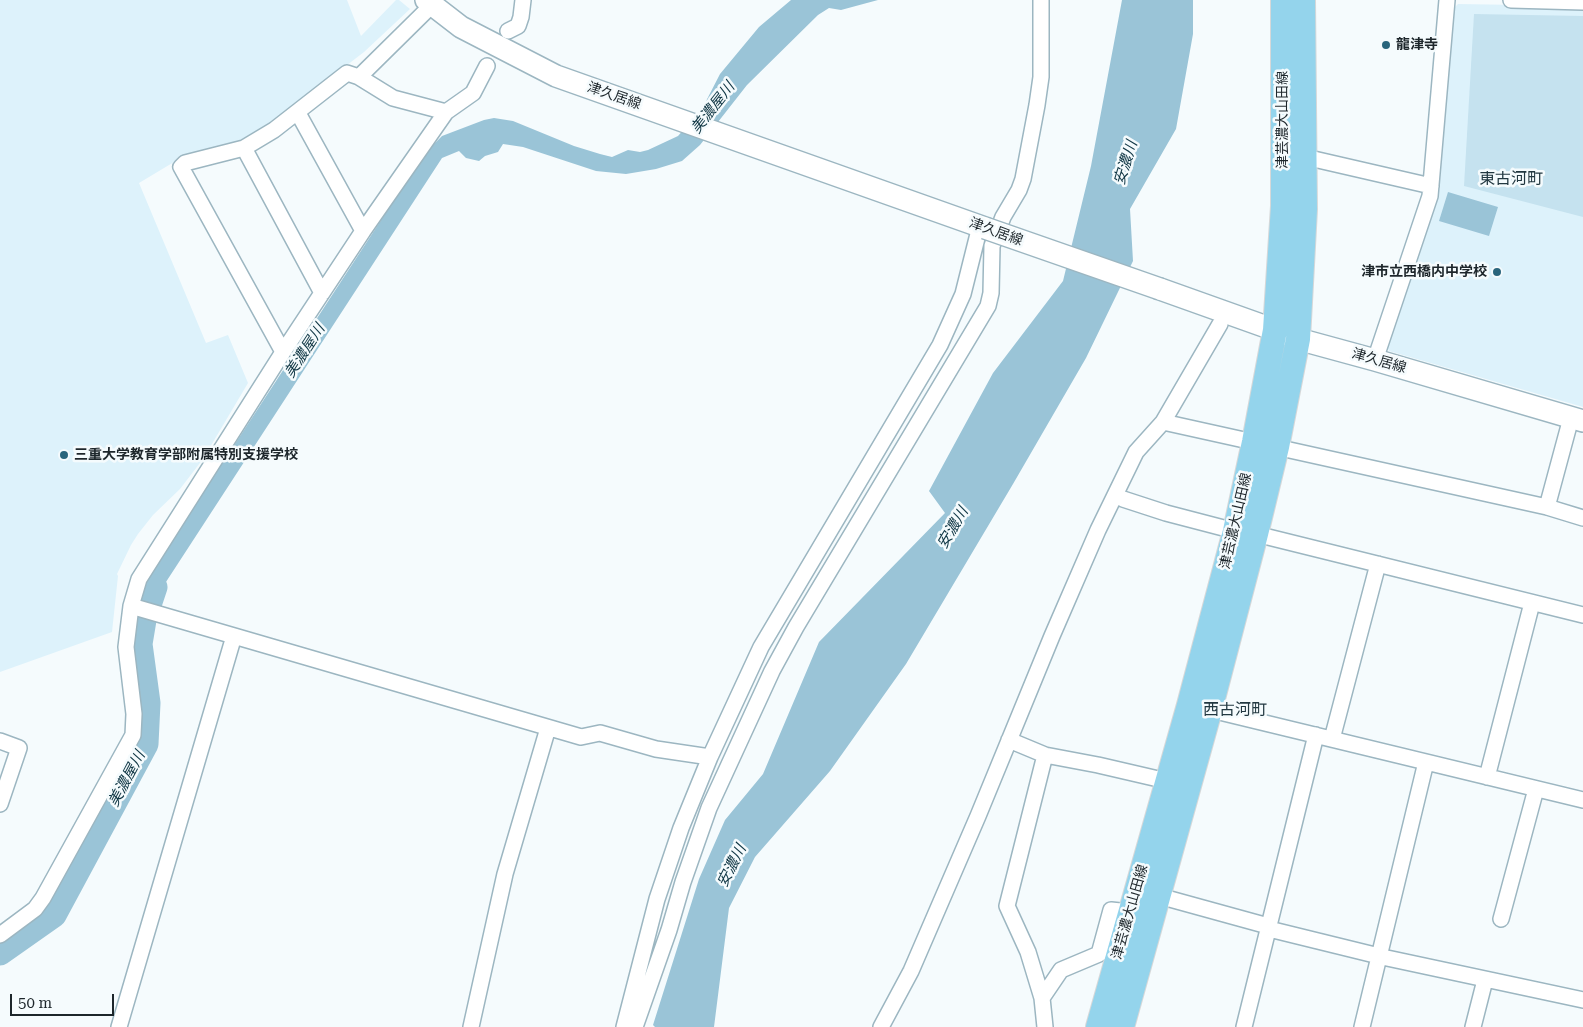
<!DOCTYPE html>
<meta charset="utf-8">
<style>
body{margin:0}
#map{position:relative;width:1583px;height:1027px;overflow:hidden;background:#f5fbfd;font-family:"Roboto Serif",serif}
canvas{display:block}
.scale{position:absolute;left:10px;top:994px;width:104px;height:22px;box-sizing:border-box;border:2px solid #1d262b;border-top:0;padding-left:6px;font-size:15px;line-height:18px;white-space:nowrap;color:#1d262b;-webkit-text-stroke:4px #f5fbfd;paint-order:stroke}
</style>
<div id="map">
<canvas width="1583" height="1027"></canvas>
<div class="scale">50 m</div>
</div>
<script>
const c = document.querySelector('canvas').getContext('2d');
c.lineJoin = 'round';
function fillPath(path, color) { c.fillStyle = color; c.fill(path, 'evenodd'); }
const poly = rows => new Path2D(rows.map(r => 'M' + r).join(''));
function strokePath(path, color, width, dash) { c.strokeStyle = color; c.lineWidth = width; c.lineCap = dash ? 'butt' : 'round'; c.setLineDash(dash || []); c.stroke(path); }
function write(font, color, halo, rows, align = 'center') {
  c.font = font + ' "Roboto Serif","Noto Sans JP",serif'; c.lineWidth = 5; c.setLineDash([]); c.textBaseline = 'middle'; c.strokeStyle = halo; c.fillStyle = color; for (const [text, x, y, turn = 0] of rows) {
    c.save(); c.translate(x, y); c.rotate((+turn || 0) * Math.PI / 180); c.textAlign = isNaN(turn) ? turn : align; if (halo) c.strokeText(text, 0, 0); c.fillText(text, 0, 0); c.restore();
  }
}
fillPath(poly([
 [0,0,347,0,361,36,396,0,399,0,410,9,364,52,268,126,236,142,179,159,139,183,206,343,228,335,248,383,203,459,180,489,153,515,138,534,131,545,117,574,118,576,112,632,0,672],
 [1458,4,1583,6,1583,407,1389,351,1387,347,1436,198,1454,8]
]), '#ddf2fb');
fillPath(poly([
 [1474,14,1583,16,1583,217,1464,186]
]), '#c5e2ef');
fillPath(poly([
 [791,0,878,0,841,10,829,8,818,15,747,85,700,145,682,161,656,169,626,174,596,171,523,147,503,144,498,152,485,156,479,161,466,158,459,151,442,158,164,585,155,608,139,602,147,581,165,551,404,185,430,148,442,136,484,120,494,118,513,121,574,146,600,154,612,157,628,150,640,152,648,150,678,136,702,109,720,74,759,27],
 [1122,0,1193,0,1193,34,1176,129,1130,209,1133,261,1086,358,1013,484,906,664,830,771,755,857,729,908,714,1027,655,1027,653,1025,699,879,725,820,763,774,819,642,945,513,929,491,993,373,1063,281,1091,166],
 [1448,192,1498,207,1489,236,1439,221]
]), '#9ac4d7');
strokePath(poly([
 [0,953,54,915,146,744,148,703,140,644,144,620,155,587]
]), '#9ac4d7', 25);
const minor = poly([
 [1511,0,1583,2],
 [508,31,518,26,521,17,523,0],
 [359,77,393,98,446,112],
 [298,113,363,231],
 [244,148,322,293],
 [1305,157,1431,186],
 [283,352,181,167,185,163,244,148,274,130,347,73,359,77,432,5],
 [1375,360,1430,196,1447,0],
 [1163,422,1547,507,1583,518],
 [1116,495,1123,499,1166,513,1235,531,1256,534,1583,615],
 [1547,507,1571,418],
 [131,606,581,737,600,733,656,749,710,757],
 [1203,708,1583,800],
 [1332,739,1378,564],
 [1009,740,1045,755,1098,765,1167,781],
 [0,741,19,748,0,804],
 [1045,755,1007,906,1028,952,1042,998,1045,1027],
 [1487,777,1532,603],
 [1501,919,1536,789],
 [1269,929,1387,958,1583,1000],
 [0,935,35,909,43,898,133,735,134,714,126,647,131,606,139,579,283,352,363,231,446,112,473,93,487,66],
 [1042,998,1061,970,1099,954,1111,910,1130,912,1159,896,1268,926],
 [119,1027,234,636],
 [471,1027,505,874,548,728],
 [624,1027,657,899,681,828,710,757,761,647,940,345,963,294,980,226],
 [635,1027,669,930,683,882,709,808,772,671,796,627,988,306,991,293,992,246,1003,217,1019,190,1023,179,1037,105,1041,77,1041,0],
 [881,1027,911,971,978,816,1052,636,1098,530,1136,452,1163,422,1220,324],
 [1244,1027,1316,735],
 [1362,1027,1426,762],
 [1473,1027,1485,980]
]);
const secondary = poly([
 [426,0,461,27,556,76,985,228],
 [1160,289,1275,330,1298,339,1375,360,1583,421]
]);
const primary = poly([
 [1098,1027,1189,705,1235,531,1254,442,1275,330,1283,206,1283,0],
 [1122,1027,1210,710,1256,534,1277,447,1298,339,1305,209,1303,0]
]);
strokePath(minor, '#9cb6c1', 18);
strokePath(secondary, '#9cb6c1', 24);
strokePath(primary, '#d6d8d9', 26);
strokePath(minor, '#fff', 15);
strokePath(secondary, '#fff', 21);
strokePath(primary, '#94d4ec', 24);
const secondaryBridge = poly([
 [985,228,1160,289]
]);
strokePath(secondaryBridge, '#9cb6c1', 24, []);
strokePath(secondaryBridge, '#fff', 21);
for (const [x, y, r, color] of [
 [1386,45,5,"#29657c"],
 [1497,272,5,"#29657c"],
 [64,455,5,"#29657c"]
]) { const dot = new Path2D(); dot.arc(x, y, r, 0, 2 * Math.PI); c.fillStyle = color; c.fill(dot); strokePath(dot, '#f5fbfd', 2); }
write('bold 14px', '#1d262b', '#f5fbfd', [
 ["龍津寺",1396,45],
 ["津市立西橋内中学校",1487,272,"right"],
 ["三重大学教育学部附属特別支援学校",74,455]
], 'left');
write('14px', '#1d262b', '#f5fbfd', [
 ["津久居線",614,96,19],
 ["津芸濃大山田線",1283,120,-90],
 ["津久居線",996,232,20],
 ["津久居線",1379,361,16],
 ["津芸濃大山田線",1236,521,-77],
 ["津芸濃大山田線",1130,912,-74]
]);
write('italic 15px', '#0e3543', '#f5fbfd', [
 ["美濃屋川",713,108,-52],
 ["安濃川",1126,163,-73],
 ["美濃屋川",305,351,-57],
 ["安濃川",953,528,-59],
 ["美濃屋川",127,779,-62],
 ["安濃川",732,866,-63]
]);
write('16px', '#223841', '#f5fbfd', [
 ["東古河町",1511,179],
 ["西古河町",1235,710]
]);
</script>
